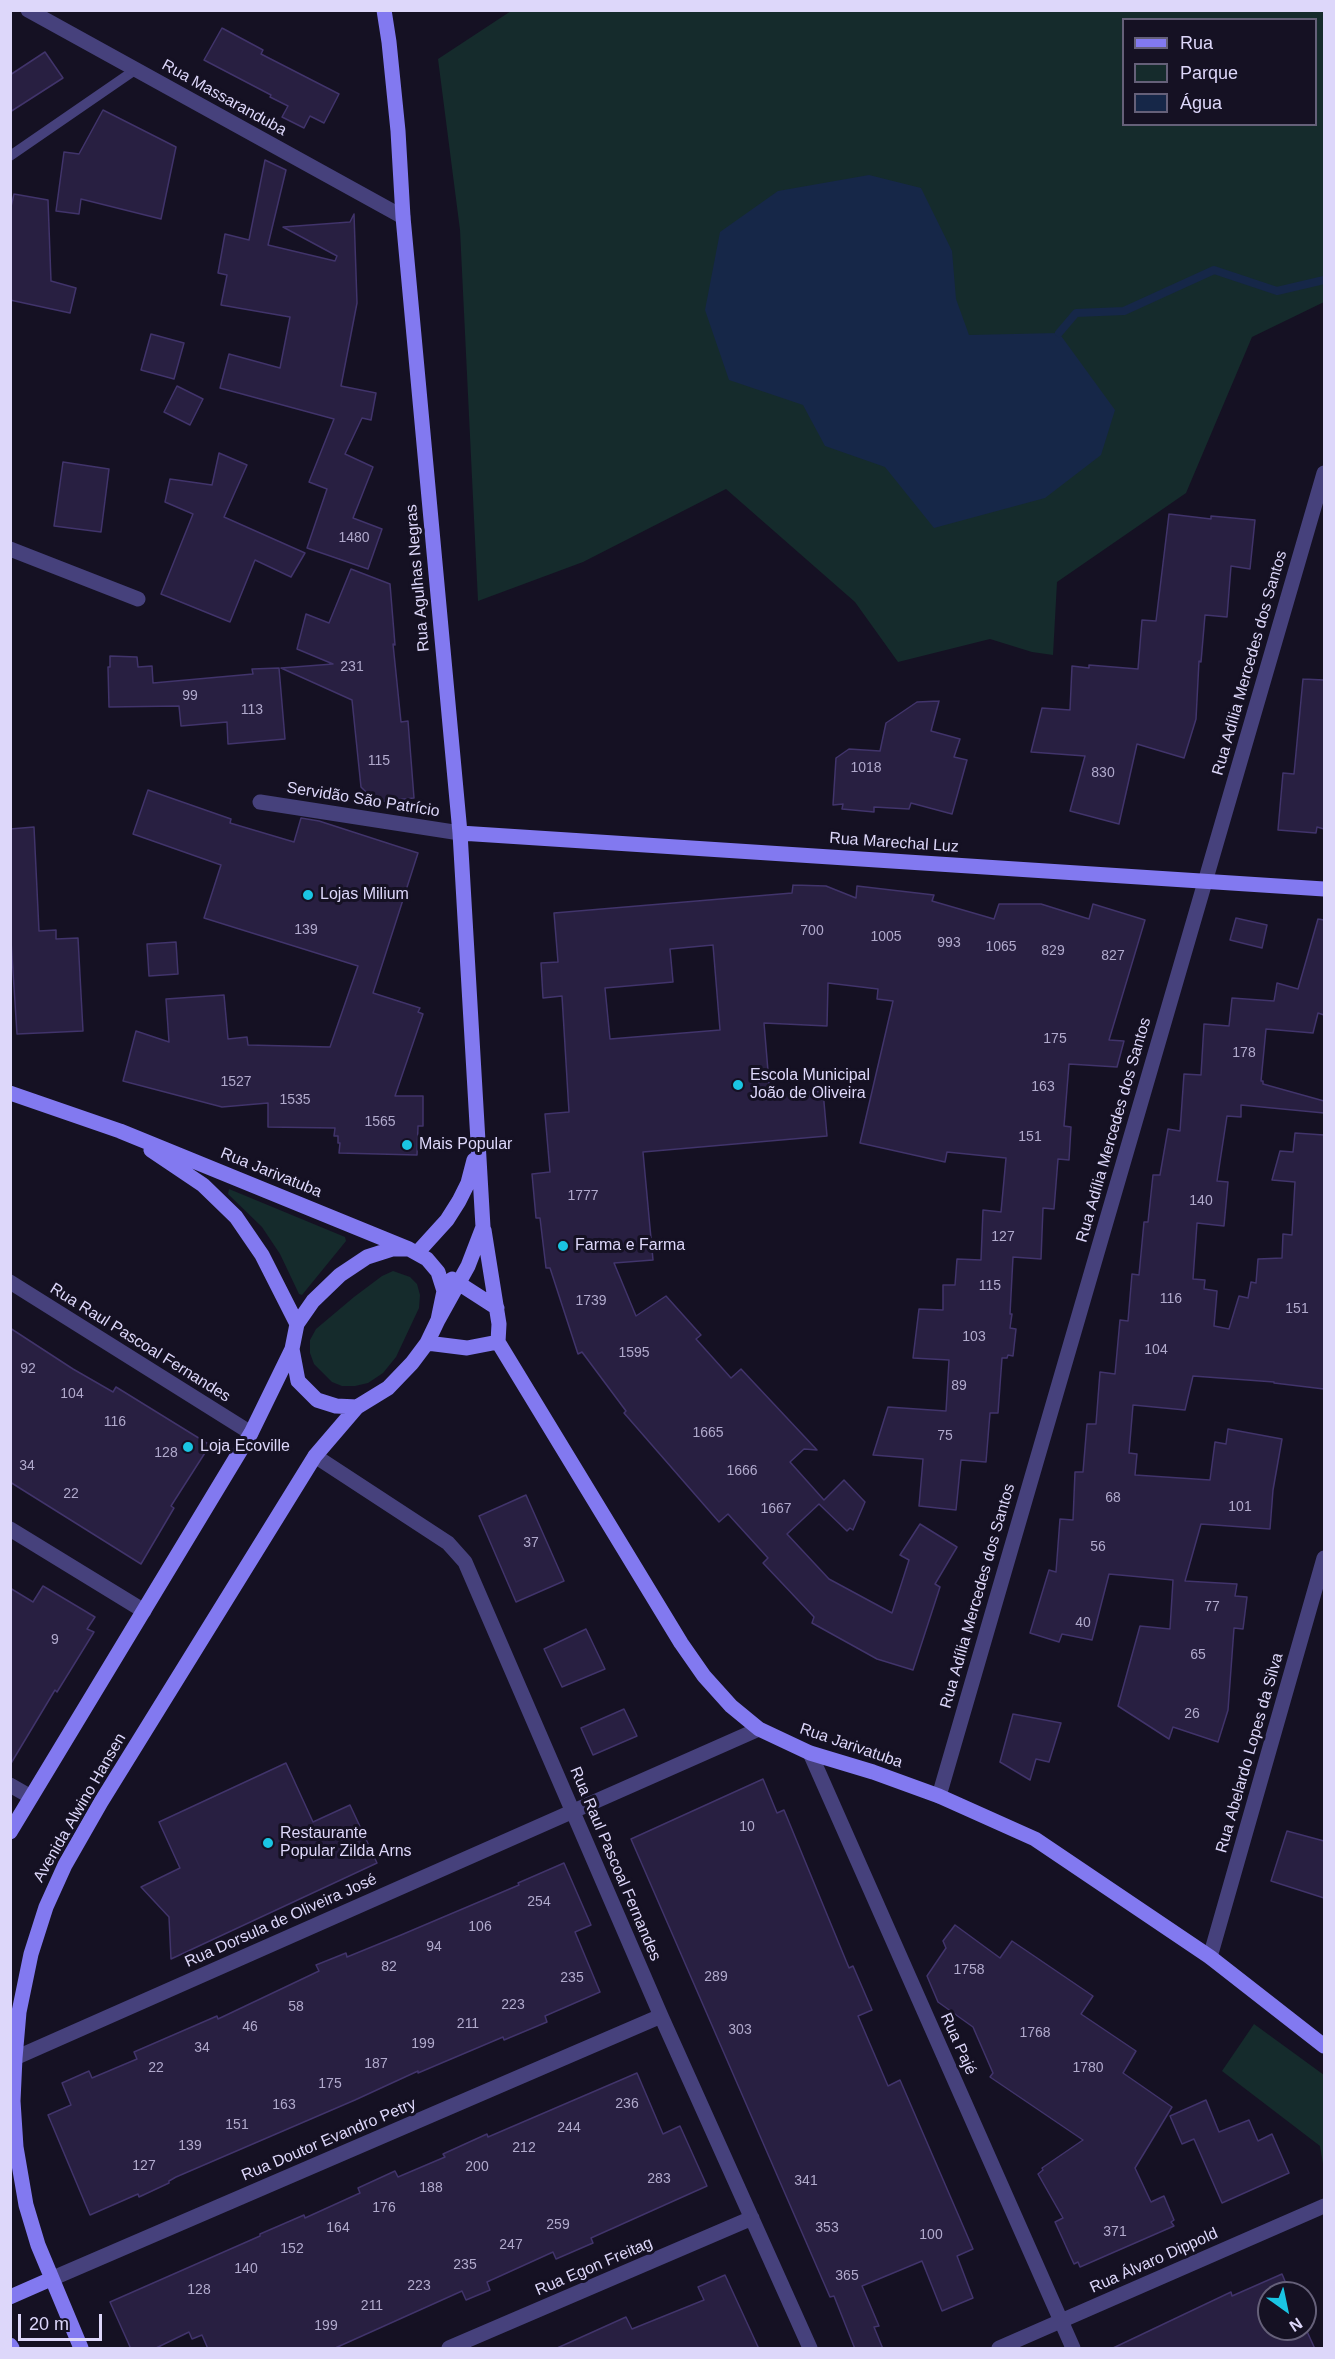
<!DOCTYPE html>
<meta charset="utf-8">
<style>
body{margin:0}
#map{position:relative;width:1335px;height:2359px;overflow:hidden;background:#151123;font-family:Helvetica,sans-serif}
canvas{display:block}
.frame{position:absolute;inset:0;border:12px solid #ddd7fa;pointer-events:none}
.legend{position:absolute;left:1122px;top:18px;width:195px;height:108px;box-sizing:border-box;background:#151123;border:2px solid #656079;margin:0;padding:8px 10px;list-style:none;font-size:18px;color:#ddd7fa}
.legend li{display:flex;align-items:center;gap:12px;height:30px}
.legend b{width:30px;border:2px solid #656079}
.north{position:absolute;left:1257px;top:2281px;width:60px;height:60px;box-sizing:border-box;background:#151123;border:2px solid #656079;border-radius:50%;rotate:147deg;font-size:16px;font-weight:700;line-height:24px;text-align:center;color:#ddd7fa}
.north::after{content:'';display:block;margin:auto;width:21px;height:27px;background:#1ac5e3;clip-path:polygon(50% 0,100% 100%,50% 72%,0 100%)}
.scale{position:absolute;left:18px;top:2314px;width:84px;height:27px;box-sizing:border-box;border:3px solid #ddd7fa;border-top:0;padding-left:8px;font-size:18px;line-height:21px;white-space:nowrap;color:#ddd7fa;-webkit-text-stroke:4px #151123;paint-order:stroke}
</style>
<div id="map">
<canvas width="1335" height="2359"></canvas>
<div class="frame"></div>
<ul class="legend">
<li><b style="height:8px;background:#8279f0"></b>Rua</li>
<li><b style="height:16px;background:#152b2c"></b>Parque</li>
<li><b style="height:16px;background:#162748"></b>Água</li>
</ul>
<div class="north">N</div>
<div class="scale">20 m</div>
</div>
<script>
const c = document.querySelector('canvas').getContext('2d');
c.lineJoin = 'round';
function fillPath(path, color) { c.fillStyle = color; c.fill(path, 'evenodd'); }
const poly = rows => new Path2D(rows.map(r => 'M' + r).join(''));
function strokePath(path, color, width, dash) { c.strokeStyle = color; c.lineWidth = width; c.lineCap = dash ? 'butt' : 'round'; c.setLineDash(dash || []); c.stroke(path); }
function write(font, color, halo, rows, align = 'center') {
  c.font = font + ' Helvetica,sans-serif'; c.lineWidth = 6; c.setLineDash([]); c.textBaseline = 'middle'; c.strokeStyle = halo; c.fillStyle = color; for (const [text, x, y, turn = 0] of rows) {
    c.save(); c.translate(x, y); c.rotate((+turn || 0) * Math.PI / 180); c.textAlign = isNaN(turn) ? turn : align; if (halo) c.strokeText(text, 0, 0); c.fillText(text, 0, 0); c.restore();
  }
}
fillPath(poly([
 [511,11,1324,11,1324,302,1252,337,1186,493,1057,582,1053,655,1032,652,990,639,898,662,855,602,726,489,583,562,478,601,460,230,438,59],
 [1124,20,1316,20,1316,124,1124,124],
 [229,1189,345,1237,346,1241,302,1295,299,1294,280,1254,262,1227,228,1194],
 [393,1271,410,1277,417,1284,420,1295,419,1308,396,1357,383,1373,368,1383,355,1386,342,1386,332,1382,314,1364,310,1353,310,1340,316,1329,354,1297,382,1276],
 [1254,2024,1324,2075,1324,2170,1320,2146,1222,2071]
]), '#152b2c');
fillPath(poly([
 [869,175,921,188,952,251,956,299,969,335,1059,333,1115,410,1101,455,1045,498,934,528,885,467,825,446,803,405,729,380,705,310,720,232,778,191]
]), '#162748');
strokePath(poly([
 [1059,333,1076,313,1124,311,1214,270,1277,291,1324,280]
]), '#162748', 8);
const building = poly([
 [222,28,263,50,261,54,339,94,324,123,310,116,304,128,282,117,288,106,270,97,271,95,204,60,222,28],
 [45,52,63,78,10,112,10,75,45,52],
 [103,110,176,147,161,219,81,199,79,214,56,211,64,152,79,154,103,110],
 [265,160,286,170,268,245,335,261,337,256,283,227,350,222,354,214,357,303,341,386,376,393,371,420,362,418,345,454,373,467,353,518,382,529,368,569,307,548,327,489,309,482,334,419,220,388,229,354,280,368,290,317,221,305,227,275,218,273,225,234,249,240,265,160],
 [14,194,48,200,51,281,76,288,70,313,10,300,10,211,14,194],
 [151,334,184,343,174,379,141,370,151,334],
 [177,386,203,399,190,425,164,412,177,386],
 [219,453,247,465,224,517,305,553,291,577,255,560,230,622,161,594,193,514,165,502,170,479,212,485,219,453],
 [63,462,109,469,101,532,54,526,63,462],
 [1169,514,1211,519,1211,516,1255,520,1250,569,1231,566,1227,617,1205,615,1201,662,1199,661,1196,719,1184,758,1137,744,1119,824,1070,811,1085,756,1031,752,1042,708,1070,710,1072,666,1089,668,1089,665,1138,669,1142,620,1156,621,1169,514],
 [351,569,390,584,395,645,393,644,401,722,408,721,414,798,376,802,361,787,352,700,281,668,333,664,297,649,306,614,329,623,351,569],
 [110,656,137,657,138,667,152,666,153,683,253,674,252,669,279,668,285,739,228,744,227,722,181,726,179,706,109,707,108,667,110,667,110,656],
 [1303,679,1324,680,1324,829,1317,827,1316,833,1278,830,1283,773,1294,774,1303,679],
 [939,701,931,731,960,739,954,757,967,760,952,814,911,803,909,809,874,807,874,812,842,809,843,804,833,805,836,758,849,749,880,751,886,723,917,702,939,701],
 [148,790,231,819,230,823,294,842,301,818,319,821,418,853,373,993,420,1008,418,1012,423,1014,395,1096,423,1096,423,1126,418,1126,417,1155,339,1153,340,1143,338,1143,338,1136,334,1136,335,1128,268,1127,268,1103,222,1107,123,1081,136,1031,169,1042,166,999,224,995,228,1039,247,1037,248,1045,330,1047,358,966,204,918,221,865,133,834,148,790],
 [34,827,39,931,56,930,56,939,78,938,83,1031,17,1034,10,925,10,829,34,827],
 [793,885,826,886,856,898,857,886,934,895,932,901,994,919,999,904,1041,904,1089,919,1093,904,1145,920,1109,1040,1124,1041,1117,1067,1069,1064,1064,1126,1071,1127,1069,1160,1058,1159,1054,1209,1043,1208,1041,1259,1013,1257,1010,1314,1012,1314,1010,1328,1016,1329,1013,1356,1008,1355,1007,1358,1002,1358,998,1413,990,1413,986,1462,961,1460,956,1510,919,1506,923,1459,873,1455,888,1407,946,1411,949,1360,913,1358,919,1309,943,1310,943,1285,955,1285,957,1259,981,1260,983,1210,1001,1212,1006,1158,947,1152,945,1162,860,1143,893,1001,877,999,878,989,828,983,827,1026,764,1023,770,1095,823,1091,827,1136,643,1152,653,1260,614,1263,636,1316,666,1296,701,1335,696,1339,731,1378,741,1369,817,1450,804,1449,790,1462,824,1500,844,1480,865,1502,853,1530,850,1528,847,1531,819,1504,787,1534,829,1579,892,1613,909,1560,900,1555,920,1524,957,1547,935,1584,940,1587,913,1670,877,1659,812,1623,814,1617,763,1563,768,1558,728,1514,719,1522,624,1413,626,1411,582,1352,578,1354,550,1268,546,1268,540,1218,536,1218,532,1174,550,1172,545,1114,569,1112,562,996,543,998,541,963,558,962,554,913,792,893,793,885],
 [713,945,720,1030,610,1039,605,988,673,982,670,949,713,945],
 [1236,918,1267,925,1262,948,1230,940,1236,918],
 [1318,919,1324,920,1324,1015,1318,1013,1313,1033,1266,1029,1261,1081,1263,1081,1263,1084,1324,1101,1324,1113,1241,1105,1241,1117,1227,1116,1217,1181,1228,1182,1224,1226,1197,1223,1193,1279,1205,1280,1204,1289,1217,1291,1214,1326,1229,1329,1239,1296,1248,1298,1251,1282,1256,1283,1258,1259,1282,1258,1283,1234,1292,1235,1295,1182,1272,1180,1280,1151,1293,1152,1295,1133,1324,1135,1324,1389,1274,1383,1274,1382,1193,1376,1185,1410,1133,1405,1129,1453,1137,1454,1135,1475,1210,1480,1215,1442,1226,1444,1228,1429,1282,1439,1273,1490,1270,1529,1201,1524,1185,1581,1237,1584,1235,1596,1247,1597,1243,1629,1234,1628,1228,1710,1218,1742,1173,1727,1169,1739,1118,1706,1140,1626,1170,1629,1173,1580,1109,1574,1092,1640,1062,1634,1059,1642,1030,1633,1049,1570,1056,1572,1060,1519,1073,1520,1075,1472,1083,1472,1087,1424,1096,1424,1100,1372,1115,1374,1120,1320,1128,1321,1132,1274,1139,1275,1144,1222,1148,1222,1153,1175,1160,1175,1168,1129,1180,1131,1184,1074,1201,1075,1204,1024,1229,1026,1232,998,1274,1001,1277,983,1298,989,1318,919],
 [176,942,178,974,149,976,147,944,176,942],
 [10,1328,73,1369,113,1392,116,1387,210,1445,171,1506,174,1508,141,1564,10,1482,10,1328],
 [526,1495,564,1581,516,1602,479,1516,526,1495],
 [43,1586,95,1617,87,1629,94,1632,57,1692,55,1690,10,1765,10,1588,33,1602,43,1586],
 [586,1629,605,1669,562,1687,544,1649,586,1629],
 [624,1709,637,1736,593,1755,581,1728,624,1709],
 [1013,1714,1061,1723,1049,1762,1036,1759,1030,1780,1000,1762,1013,1714],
 [286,1763,313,1822,350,1805,377,1863,171,1959,169,1917,141,1887,180,1868,159,1822,286,1763],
 [763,1779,777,1813,784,1810,849,1968,853,1966,872,2010,858,2016,888,2086,900,2080,973,2249,957,2256,973,2298,942,2311,922,2261,862,2286,879,2326,874,2327,883,2349,855,2349,834,2296,830,2297,631,1839,763,1779],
 [1287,1831,1324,1841,1324,1898,1271,1881,1287,1831],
 [564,1863,591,1925,575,1932,600,1992,545,2016,547,2022,504,2040,503,2037,418,2073,418,2071,355,2100,176,2177,169,2181,169,2183,139,2197,138,2194,90,2215,48,2115,71,2105,62,2083,89,2071,92,2078,137,2059,134,2052,217,2016,218,2019,319,1971,316,1965,346,1953,347,1957,401,1935,519,1885,518,1883,564,1863],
 [955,1925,1000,1958,1012,1941,1093,1996,1081,2014,1136,2051,1123,2073,1172,2107,1135,2168,1151,2202,1164,2196,1174,2220,1171,2222,1174,2226,1080,2267,1078,2262,1074,2264,1055,2222,1063,2218,1038,2174,1043,2170,1042,2168,1083,2140,990,2077,993,2073,973,2027,938,2002,927,1976,946,1948,943,1941,955,1925],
 [637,2073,663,2134,680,2126,707,2186,591,2238,593,2243,556,2259,553,2252,487,2282,490,2290,466,2300,462,2291,333,2349,208,2349,202,2335,192,2339,189,2332,154,2349,131,2349,110,2302,260,2236,260,2234,304,2215,305,2218,360,2193,358,2188,395,2171,398,2177,445,2157,443,2154,487,2134,488,2137,637,2073],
 [1206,2100,1219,2132,1249,2120,1258,2141,1272,2134,1289,2173,1222,2203,1194,2139,1182,2144,1170,2116,1206,2100],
 [1282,2274,1290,2293,1269,2293,1269,2329,1305,2329,1305,2327,1315,2349,1111,2349,1231,2292,1232,2296,1282,2274],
 [725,2275,759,2349,555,2349,626,2317,632,2329,704,2300,698,2287,725,2275]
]);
fillPath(building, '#281f41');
strokePath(building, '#41346b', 1.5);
strokePath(poly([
 [10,156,135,70]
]), '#46417c', 10);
strokePath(poly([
 [28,10,403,217],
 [10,549,138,599],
 [260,802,460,833],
 [10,1282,251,1433],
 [315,1456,448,1543,465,1562,661,2016,810,2348],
 [10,1529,144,1611],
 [810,1753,1073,2348],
 [10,1785,31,1797],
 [939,1796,1324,473],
 [1210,1957,1324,1558],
 [15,2058,759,1729],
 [51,2279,661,2016],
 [449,2348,752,2218],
 [999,2348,1324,2206]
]), '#46417c', 15);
strokePath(poly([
 [384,10,389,42,398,131,403,217,460,833,483,1227,468,1266,438,1320],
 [460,833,1324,889],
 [10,1093,120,1131,409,1249,427,1259,438,1272,444,1291,438,1320,427,1343,412,1363,388,1388,357,1407,336,1406,317,1400,298,1381,292,1349,297,1324,313,1301,340,1275,367,1257,392,1249,409,1249],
 [151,1150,203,1185,236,1217,262,1255,297,1324],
 [484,1230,499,1324,498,1342,681,1643,704,1676,731,1706,759,1729,810,1753,873,1772,939,1796,1035,1839,1210,1957,1324,2046],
 [417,1253,447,1220,459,1201,468,1183,474,1160],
 [452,1279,497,1308],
 [427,1343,467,1348,498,1342],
 [10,1832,251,1433,292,1349],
 [10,2297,51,2279],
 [10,2345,12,2348],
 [81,2348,38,2245,26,2205,16,2147,13,2101,15,2058,19,2012,31,1954,46,1907,65,1865,101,1802,315,1456,357,1407]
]), '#8279f0', 15);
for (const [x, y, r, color] of [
 [308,895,6,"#1ac5e3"],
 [738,1085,6,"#1ac5e3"],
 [407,1145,6,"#1ac5e3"],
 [563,1246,6,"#1ac5e3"],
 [188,1447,6,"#1ac5e3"],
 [268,1843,6,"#1ac5e3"]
]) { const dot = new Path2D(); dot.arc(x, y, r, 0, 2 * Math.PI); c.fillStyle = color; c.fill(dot); strokePath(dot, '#151123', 2); }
write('14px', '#b0a9cc', null, [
 ["1480",354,538],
 ["231",352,667],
 ["99",190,696],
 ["113",252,710],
 ["115",379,761],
 ["1018",866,768],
 ["830",1103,773],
 ["139",306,930],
 ["700",812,931],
 ["1005",886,937],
 ["993",949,943],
 ["1065",1001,947],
 ["829",1053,951],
 ["827",1113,956],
 ["175",1055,1039],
 ["178",1244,1053],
 ["1527",236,1082],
 ["163",1043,1087],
 ["1535",295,1100],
 ["1565",380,1122],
 ["151",1030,1137],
 ["1777",583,1196],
 ["140",1201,1201],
 ["127",1003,1237],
 ["115",990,1286],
 ["116",1171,1299],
 ["1739",591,1301],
 ["151",1297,1309],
 ["103",974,1337],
 ["104",1156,1350],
 ["1595",634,1353],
 ["92",28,1369],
 ["89",959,1386],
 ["104",72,1394],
 ["116",115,1422],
 ["1665",708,1433],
 ["75",945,1436],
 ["128",166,1453],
 ["34",27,1466],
 ["1666",742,1471],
 ["22",71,1494],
 ["68",1113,1498],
 ["101",1240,1507],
 ["1667",776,1509],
 ["37",531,1543],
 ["56",1098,1547],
 ["77",1212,1607],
 ["40",1083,1623],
 ["9",55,1640],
 ["65",1198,1655],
 ["26",1192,1714],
 ["10",747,1827],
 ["254",539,1902],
 ["106",480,1927],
 ["94",434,1947],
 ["82",389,1967],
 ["1758",969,1970],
 ["289",716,1977],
 ["235",572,1978],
 ["223",513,2005],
 ["58",296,2007],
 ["211",468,2024],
 ["46",250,2027],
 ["303",740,2030],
 ["1768",1035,2033],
 ["199",423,2044],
 ["34",202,2048],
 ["187",376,2064],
 ["22",156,2068],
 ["1780",1088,2068],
 ["175",330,2084],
 ["236",627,2104],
 ["163",284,2105],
 ["151",237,2125],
 ["244",569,2128],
 ["139",190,2146],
 ["212",524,2148],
 ["127",144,2166],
 ["200",477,2167],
 ["283",659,2179],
 ["341",806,2181],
 ["188",431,2188],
 ["176",384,2208],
 ["259",558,2225],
 ["164",338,2228],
 ["353",827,2228],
 ["371",1115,2232],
 ["100",931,2235],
 ["247",511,2245],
 ["152",292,2249],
 ["235",465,2265],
 ["140",246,2269],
 ["365",847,2276],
 ["223",419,2286],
 ["128",199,2290],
 ["211",372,2306],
 ["199",326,2326]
]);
write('16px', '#ddd7fa', '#151123', [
 ["Rua Massaranduba",224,98,29],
 ["Rua Agulhas Negras",418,578,-95],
 ["Rua Adília Mercedes dos Santos",1250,663,-74],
 ["Servidão São Patrício",363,800,9],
 ["Rua Marechal Luz",894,843,4],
 ["Rua Adília Mercedes dos Santos",1114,1130,-74],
 ["Rua Jarivatuba",271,1173,22],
 ["Rua Raul Pascoal Fernandes",140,1343,32],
 ["Rua Adília Mercedes dos Santos",978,1596,-74],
 ["Rua Jarivatuba",851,1746,19],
 ["Rua Abelardo Lopes da Silva",1250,1753,-74],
 ["Avenida Alwino Hansen",80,1808,-60],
 ["Rua Raul Pascoal Fernandes",615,1864,67],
 ["Rua Dorsula de Oliveira José",281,1921,-24],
 ["Rua Pajé",958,2044,66],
 ["Rua Doutor Evandro Petry",329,2140,-23],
 ["Rua Álvaro Dippold",1154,2261,-24],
 ["Rua Egon Freitag",594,2267,-23]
]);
write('16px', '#ddd7fa', '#151123', [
 ["Lojas Milium",320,895],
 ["Escola Municipal",750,1076],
 ["João de Oliveira",750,1094],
 ["Mais Popular",419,1145],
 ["Farma e Farma",575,1246],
 ["Loja Ecoville",200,1447],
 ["Restaurante",280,1834],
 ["Popular Zilda Arns",280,1852]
], 'left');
</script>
